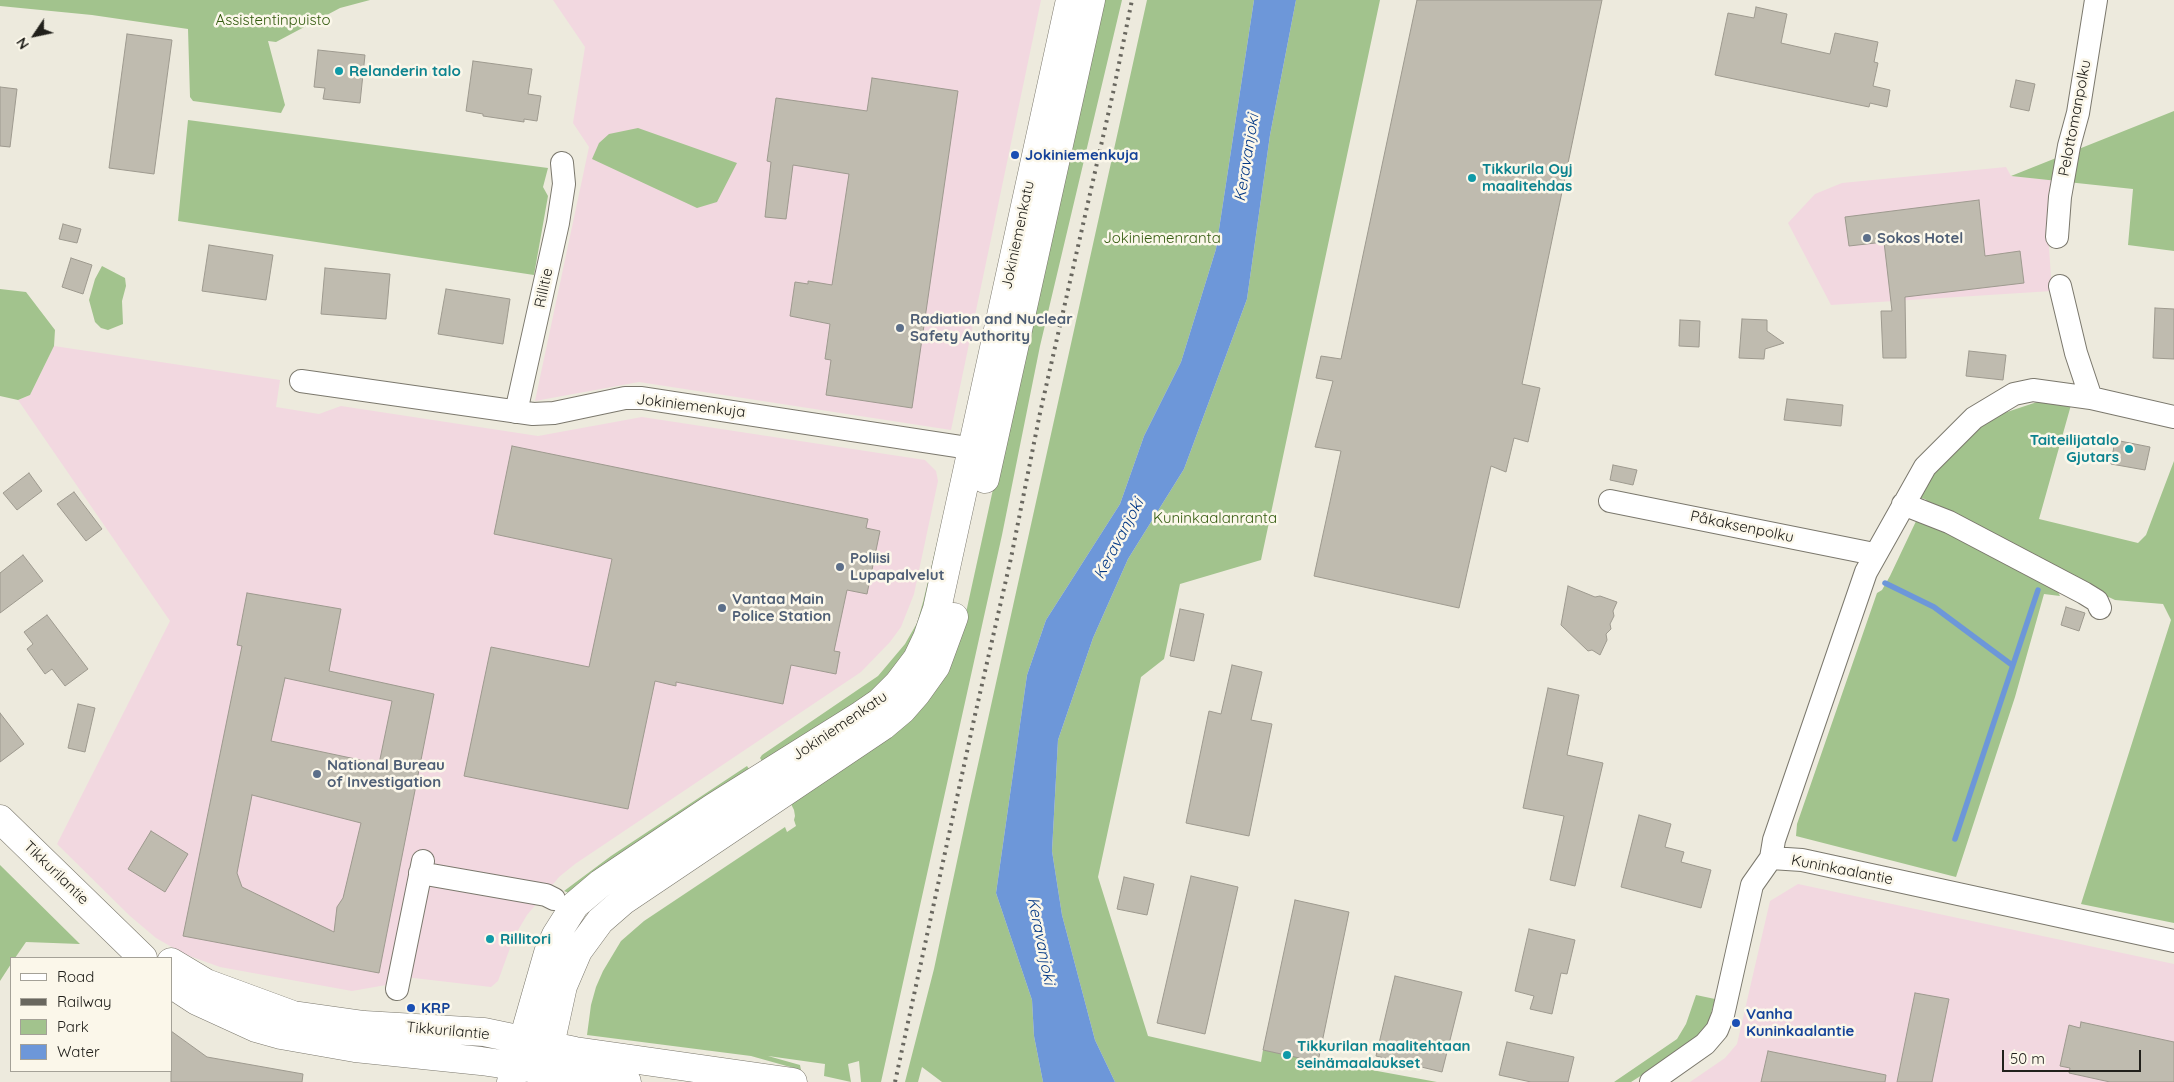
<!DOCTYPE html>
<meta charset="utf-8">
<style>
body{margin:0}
#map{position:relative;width:2174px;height:1082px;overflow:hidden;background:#edeadd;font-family:Quicksand,sans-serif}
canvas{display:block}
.legend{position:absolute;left:10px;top:957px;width:162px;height:115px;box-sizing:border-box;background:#fbf7ea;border:1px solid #a4a197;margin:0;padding:6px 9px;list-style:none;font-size:15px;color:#21201b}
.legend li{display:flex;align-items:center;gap:10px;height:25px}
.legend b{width:25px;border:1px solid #a4a197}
.north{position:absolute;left:10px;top:10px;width:50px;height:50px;-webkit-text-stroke:4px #fbf7ea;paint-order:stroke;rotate:236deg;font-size:14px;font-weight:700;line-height:20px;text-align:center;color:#21201b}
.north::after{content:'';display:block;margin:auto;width:18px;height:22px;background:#21201b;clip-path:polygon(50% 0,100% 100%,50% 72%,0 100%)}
.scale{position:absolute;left:2002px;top:1050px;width:139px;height:22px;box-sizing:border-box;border:2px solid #21201b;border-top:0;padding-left:6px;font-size:15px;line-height:18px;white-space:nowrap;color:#21201b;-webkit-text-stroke:4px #fbf7ea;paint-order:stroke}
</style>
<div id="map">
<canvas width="2174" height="1082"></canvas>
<ul class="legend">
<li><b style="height:6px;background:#fff"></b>Road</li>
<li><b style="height:6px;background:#69675f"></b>Railway</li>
<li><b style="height:14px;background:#a2c38d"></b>Park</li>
<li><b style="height:14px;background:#6d97d9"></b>Water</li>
</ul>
<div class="north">N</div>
<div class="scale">50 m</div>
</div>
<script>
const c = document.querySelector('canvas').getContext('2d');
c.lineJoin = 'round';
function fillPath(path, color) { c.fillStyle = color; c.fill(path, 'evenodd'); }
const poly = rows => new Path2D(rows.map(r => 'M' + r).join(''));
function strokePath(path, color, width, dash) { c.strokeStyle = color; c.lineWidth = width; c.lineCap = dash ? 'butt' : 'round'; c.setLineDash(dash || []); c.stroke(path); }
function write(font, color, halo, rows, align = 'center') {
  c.font = font + ' Quicksand,sans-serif'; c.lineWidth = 5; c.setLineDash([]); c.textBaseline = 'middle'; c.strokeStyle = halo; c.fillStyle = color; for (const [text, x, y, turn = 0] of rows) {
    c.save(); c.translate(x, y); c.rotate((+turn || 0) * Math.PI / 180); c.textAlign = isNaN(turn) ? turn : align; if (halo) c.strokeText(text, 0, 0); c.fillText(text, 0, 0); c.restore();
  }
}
fillPath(poly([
 [553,0,1041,0,951,430,639,382,535,401,589,147,573,123,585,47],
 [2006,167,2011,176,2053,180,2048,233,2052,291,1831,305,1788,223,1815,194,1842,183],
 [54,346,280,380,276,407,319,414,341,406,538,436,642,417,925,460,936,471,938,481,914,594,901,627,890,642,861,672,575,864,559,877,527,915,514,937,498,981,491,987,388,975,386,985,352,991,220,967,184,954,156,938,130,916,57,844,170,621,18,400,30,395],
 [1798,884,2174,964,2174,1082,1690,1082,1725,1058,1737,1044,1770,901]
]), '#f2d8e0');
fillPath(poly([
 [0,0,370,0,340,8,276,42,268,41,285,105,281,113,193,101,190,97,188,29,92,15,0,6],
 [1100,0,1122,0,1040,346,1002,535,881,1082,861,1082,859,1061,848,1064,851,1082,824,1076,825,1064,768,1056,800,1065,801,1070,751,1056,587,1035,591,1005,596,987,603,971,621,941,644,921,785,827,787,832,796,826,794,820,795,816,794,810,790,802,962,631],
 [1147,0,1254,0,1216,249,1181,362,1144,436,1120,504,1046,620,1027,675,996,893,1032,1000,1034,1036,1043,1082,942,1082,922,1067,918,1082,905,1082,934,969,969,805],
 [1296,0,1380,0,1261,560,1180,584,1164,659,1141,677,1098,877,1148,1036,1261,1062,1263,1050,1437,1082,1115,1082,1095,1040,1062,915,1052,851,1058,740,1093,638,1128,559,1184,469,1247,299,1270,135],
 [2174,111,2174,251,2128,245,2133,189,2011,176],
 [188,120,548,168,543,187,548,196,534,275,178,221],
 [638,128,737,163,717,202,697,208,592,159,599,143,609,134],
 [102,266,125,278,126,286,122,301,123,324,108,330,101,328,95,322,89,300,95,279],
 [0,289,26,292,55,330,54,346,30,395,18,400,0,396],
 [2037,402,2071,405,2039,519,2138,543,2146,535,2174,461,2174,923,2081,904,2171,620,2163,604,2115,600,2049,569,1932,506,1925,499,1914,497,1959,443,1989,418],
 [950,488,935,590,910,652,880,686,764,764,760,758,762,755,878,676,905,644,917,623,923,602],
 [1918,517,2055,586,2060,596,2044,594,2015,697,1956,877,1796,836,1797,824,1877,593,1882,590,1890,576],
 [747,766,751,772,572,894,564,891,611,856],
 [0,865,80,944,26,942,15,958,11,958,11,964,0,981],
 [1696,995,1715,999,1708,1024,1696,1041,1631,1082,1614,1082,1677,1039,1686,1024]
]), '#a2c38d');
fillPath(poly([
 [1254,0,1296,0,1270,135,1247,299,1184,469,1128,559,1093,638,1058,740,1052,851,1062,915,1095,1040,1115,1082,1043,1082,1034,1036,1032,1000,996,893,1027,675,1046,620,1120,504,1144,436,1181,362,1216,249]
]), '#6d97d9');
strokePath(poly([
 [1885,583,1934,607,2012,665],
 [1955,839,2038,590]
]), '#6d97d9', 5.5);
const building = poly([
 [1417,0,1602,0,1522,384,1540,388,1528,442,1514,438,1506,472,1491,466,1459,608,1314,576,1341,451,1315,447,1333,381,1316,378,1321,356,1341,359,1417,0],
 [1756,7,1787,14,1781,43,1830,54,1835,33,1878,42,1874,62,1878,63,1873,86,1890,90,1887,107,1870,103,1869,107,1715,75,1728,13,1754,18,1756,7],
 [127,34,172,40,154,174,109,168,127,34],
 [318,50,365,55,360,103,323,99,325,88,314,87,318,50],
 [473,61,532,69,528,94,541,96,537,121,524,119,524,122,483,116,483,114,466,111,473,61],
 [872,78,958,91,912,408,826,395,831,360,825,359,830,324,790,316,795,282,808,284,808,281,832,285,849,174,793,165,786,219,765,217,771,162,767,161,776,98,867,111,872,78],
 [2016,80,2035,84,2029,111,2010,107,2016,80],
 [0,87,17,89,10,147,0,146,0,87],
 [1979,200,1985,256,2020,251,2024,283,1905,297,1906,358,1883,358,1881,311,1892,311,1884,242,1849,246,1845,217,1979,200],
 [63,224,81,229,77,243,59,239,63,224],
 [209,245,273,255,266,300,202,291,209,245],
 [71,258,92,265,83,294,62,287,71,258],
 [325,268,390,274,386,319,321,314,325,268],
 [446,289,510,299,503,344,438,334,446,289],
 [2155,308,2174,309,2174,359,2153,358,2155,308],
 [1742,319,1767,320,1767,331,1784,343,1765,349,1764,359,1739,358,1742,319],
 [1680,320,1700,321,1699,347,1679,346,1680,320],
 [1969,351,2006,355,2003,380,1966,376,1969,351],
 [1787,399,1843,405,1841,426,1784,420,1787,399],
 [2115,440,2150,447,2145,470,2111,464,2115,440],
 [512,446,868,519,866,528,880,531,867,594,847,590,834,651,840,652,836,674,791,665,783,704,676,682,676,686,655,681,628,809,464,776,491,647,589,667,612,559,494,534,512,446],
 [1613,465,1637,470,1633,485,1610,480,1613,465],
 [29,473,42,491,17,510,3,493,29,473],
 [74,492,102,529,86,541,57,504,74,492],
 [23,555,43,581,0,613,0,573,23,555],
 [1568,586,1595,597,1600,596,1617,602,1613,611,1614,616,1610,624,1611,629,1606,634,1607,640,1600,655,1592,650,1588,651,1561,625,1568,586],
 [247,593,341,609,329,671,434,694,379,973,183,936,242,646,237,645,247,593],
 [285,678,392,701,379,764,271,741,285,678],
 [252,795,361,823,343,898,337,907,334,932,242,887,237,873,252,795],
 [2066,607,2085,613,2079,631,2061,625,2066,607],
 [1180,609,1204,614,1194,661,1170,656,1180,609],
 [47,615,88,669,65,686,52,669,45,674,27,649,33,644,24,632,47,615],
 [1232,665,1262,672,1251,720,1272,724,1249,836,1186,823,1209,711,1221,714,1232,665],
 [1548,688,1579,695,1567,755,1603,763,1575,886,1550,880,1564,816,1523,808,1548,688],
 [78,704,95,708,85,752,68,748,78,704],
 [0,713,24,744,0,762,0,713],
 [1639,815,1671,824,1665,847,1684,852,1681,862,1711,870,1701,908,1621,887,1639,815],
 [151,831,188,854,165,892,128,869,151,831],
 [1191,876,1238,887,1205,1034,1157,1023,1191,876],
 [1124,877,1154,884,1147,915,1117,909,1124,877],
 [1295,900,1349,912,1318,1062,1263,1050,1295,900],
 [1529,929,1575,940,1567,974,1561,973,1552,1014,1530,1009,1534,996,1515,991,1529,929],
 [1395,976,1462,992,1442,1072,1376,1056,1395,976],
 [1915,993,1949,999,1932,1082,1897,1082,1915,993],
 [2081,1022,2174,1042,2174,1082,2110,1082,2069,1073,2070,1068,2060,1066,2069,1025,2080,1028,2081,1022],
 [171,1031,207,1057,303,1074,302,1082,171,1082,171,1031],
 [1507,1042,1574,1057,1568,1082,1531,1082,1499,1075,1507,1042],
 [1768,1051,1886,1075,1885,1082,1761,1082,1768,1051]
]);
fillPath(building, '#bfbbaf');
strokePath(building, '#9e9a8f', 1);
const minor = poly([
 [2057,237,2060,197,2069,146,2078,113,2096,0],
 [2060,286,2076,353,2091,398],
 [301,381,533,414,554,413,625,398,642,398,988,451],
 [516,412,558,223,564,184,562,163],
 [1610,501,1874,554],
 [1903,504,1949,522,2084,593,2097,601,2100,608],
 [1771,858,1802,860,2174,941],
 [420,873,546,895,554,899],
 [397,989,423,861],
 [1651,1082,1705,1044,1717,1030,1723,1015,1752,885,1771,858,1774,840,1866,572,1925,467,1974,418,2014,394,2033,390,2091,398,2174,417]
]);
const major = poly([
 [985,479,1091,0],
 [0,819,143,958],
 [171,962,206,983,293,1015,364,1025,484,1032,575,1051,793,1082],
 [171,984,197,1001,256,1028,281,1035,355,1048,481,1061,627,1082],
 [511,1082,548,953,556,935,575,905,601,883,714,807,861,715,880,702,898,684,917,659,927,638,937,609,1070,0],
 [542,1082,563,986,578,951,600,921,623,901,883,726,902,710,916,694,936,666,954,617]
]);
strokePath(minor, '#7b786d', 24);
strokePath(major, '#7b786d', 29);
strokePath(minor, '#fff', 22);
strokePath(major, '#fff', 28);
strokePath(poly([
 [895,1082,975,715,1011,558,1040,413,1113,93,1132,0]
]), '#69675f', 4, [2.5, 5]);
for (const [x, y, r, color] of [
 [339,71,5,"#0f9aa8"],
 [1015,155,5,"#1a4fb4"],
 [1472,178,5,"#0f9aa8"],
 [1867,238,5,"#5c6f8a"],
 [900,328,5,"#5c6f8a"],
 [2129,449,5,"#0f9aa8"],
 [840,567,5,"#5c6f8a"],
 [722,608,5,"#5c6f8a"],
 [317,774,5,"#5c6f8a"],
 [490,939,5,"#0f9aa8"],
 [411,1008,5,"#1a4fb4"],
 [1736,1023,5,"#1a4fb4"],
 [1287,1055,5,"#0f9aa8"]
]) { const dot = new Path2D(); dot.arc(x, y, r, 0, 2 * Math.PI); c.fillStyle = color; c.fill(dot); strokePath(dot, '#fbf7ea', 2); }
write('15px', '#335b0f', '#fbf7ea', [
 ["Assistentinpuisto",273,20],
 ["Jokiniemenranta",1162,238],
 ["Kuninkaalanranta",1215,518]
]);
write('bold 15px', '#0d838f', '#fbf7ea', [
 ["Relanderin talo",349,71],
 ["Tikkurila Oyj",1482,169],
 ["maalitehdas",1482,186],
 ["Taiteilijatalo",2119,440,"right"],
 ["Gjutars",2119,457,"right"],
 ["Rillitori",500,939],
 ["Tikkurilan maalitehtaan",1297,1046],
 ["seinämaalaukset",1297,1063]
], 'left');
write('15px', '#21201b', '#fbf7ea', [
 ["Pelottomanpolku",2075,118,-79],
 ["Jokiniemenkatu",1018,235,-78],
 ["Rillitie",544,288,-78],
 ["Jokiniemenkuja",691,406,7],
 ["Påkaksenpolku",1742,527,12],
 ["Jokiniemenkatu",840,726,-34],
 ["Kuninkaalantie",1842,870,11],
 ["Tikkurilantie",56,873,44],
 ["Tikkurilantie",448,1031,5]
]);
write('bold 15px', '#164399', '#fbf7ea', [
 ["Jokiniemenkuja",1025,155],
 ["KRP",421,1008],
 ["Vanha",1746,1014],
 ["Kuninkaalantie",1746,1031]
], 'left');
write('bold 15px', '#4e5e75', '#fbf7ea', [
 ["Sokos Hotel",1877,238],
 ["Radiation and Nuclear",910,319],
 ["Safety Authority",910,336],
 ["Poliisi",850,558],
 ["Lupapalvelut",850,575],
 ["Vantaa Main",732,599],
 ["Police Station",732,616],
 ["National Bureau",327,765],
 ["of Investigation",327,782]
], 'left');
write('italic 16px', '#043986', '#fbf7ea', [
 ["Keravanjoki",1247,158,-81],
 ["Keravanjoki",1119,539,-62],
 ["Keravanjoki",1041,941,79]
]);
</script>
